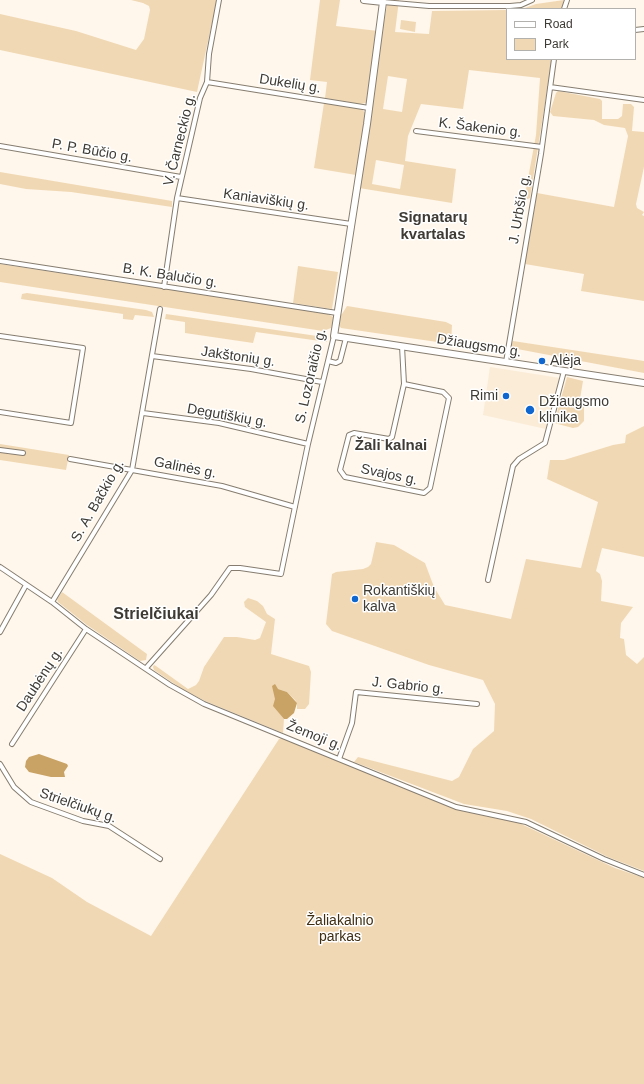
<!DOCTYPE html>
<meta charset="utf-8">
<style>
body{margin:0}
#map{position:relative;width:644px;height:1084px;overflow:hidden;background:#fff7eb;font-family:Arial,sans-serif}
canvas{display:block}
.legend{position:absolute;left:506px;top:8px;width:130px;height:52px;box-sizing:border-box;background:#fff;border:1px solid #b2b1ae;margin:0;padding:5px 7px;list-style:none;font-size:12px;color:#3e3b35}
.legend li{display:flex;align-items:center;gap:8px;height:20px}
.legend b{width:20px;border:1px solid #b2b1ae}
</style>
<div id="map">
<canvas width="644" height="1084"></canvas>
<ul class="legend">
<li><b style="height:5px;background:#fff"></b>Road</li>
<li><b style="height:11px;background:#f1d8b4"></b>Park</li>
</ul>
</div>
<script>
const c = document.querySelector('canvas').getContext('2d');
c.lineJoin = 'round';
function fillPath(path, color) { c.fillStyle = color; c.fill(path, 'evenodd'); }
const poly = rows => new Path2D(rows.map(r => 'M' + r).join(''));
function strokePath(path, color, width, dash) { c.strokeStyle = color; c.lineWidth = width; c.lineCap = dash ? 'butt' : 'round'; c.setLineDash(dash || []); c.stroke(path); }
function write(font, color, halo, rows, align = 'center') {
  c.font = font + ' Arial,sans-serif'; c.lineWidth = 3; c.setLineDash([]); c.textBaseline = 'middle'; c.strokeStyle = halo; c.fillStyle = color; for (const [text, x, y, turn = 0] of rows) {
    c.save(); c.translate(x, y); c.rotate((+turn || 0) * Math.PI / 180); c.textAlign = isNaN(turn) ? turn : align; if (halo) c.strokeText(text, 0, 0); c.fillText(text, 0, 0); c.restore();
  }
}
fillPath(poly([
 [490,367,560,378,546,429,483,415]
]), '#faecd7');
fillPath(poly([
 [131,0,217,0,197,92,0,50,0,14,76,31,136,50,144,39,150,10,149,6,143,3],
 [320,0,340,0,336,26,378,31,368,101,366,103,360,104,325,98,327,82,310,80],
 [388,0,399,0,395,32,429,34,432,11,507,10,507,59,552,59,530,198,528,199,526,199,525,195,536,135,540,78,469,70,463,109,421,104,408,136,405,161,456,169,452,203,359,188,382,32],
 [388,76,407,79,402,112,383,109],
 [376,160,404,165,400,189,372,184],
 [564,0,562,9,522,9,536,4],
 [401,20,416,22,415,32,400,29],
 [558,91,600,99,602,101,602,119,618,119,622,116,623,104,631,104,634,107,632,131,644,132,644,167,636,204,637,208,644,212,642,215,644,216,644,301,581,291,584,274,525,264,537,193,614,207,628,136,625,128,604,125,594,120,553,116,550,112,556,93],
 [324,103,361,108,366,114,356,175,314,168],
 [0,172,172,201,172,207,71,192,26,189,0,184],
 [0,264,326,313,333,317,333,323,331,328,323,331,0,282],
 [298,266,338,272,332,309,293,303],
 [27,293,146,310,152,312,154,317,135,315,133,320,123,319,123,314,21,299,22,294],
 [347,306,446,322,452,325,451,344,341,328,338,324,339,315,342,314],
 [166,314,324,337,326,338,327,342,256,332,253,343,185,333,185,322,165,319],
 [513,341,644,361,644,373,512,348,511,345],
 [567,377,583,381,580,399,584,403,584,421,578,427,573,428,554,423],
 [644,426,644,557,602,548,596,571,600,574,602,581,601,601,633,607,621,623,620,638,624,639,626,655,637,664,644,657,644,871,608,857,531,819,507,811,464,804,354,762,358,757,452,781,459,777,473,749,494,731,495,704,483,680,429,665,332,631,326,624,332,574,336,572,363,569,368,567,371,564,376,542,394,545,425,563,434,587,445,605,511,619,526,559,581,568,598,502,547,479,550,460,564,460,613,445,625,443,626,435],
 [0,444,69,455,66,470,0,460],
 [62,592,147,654,146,660,140,661,87,625,58,602,57,599],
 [248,598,257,601,263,606,267,614,275,619,271,654,309,666,311,672,309,704,305,709,297,709,297,703,295,700,287,692,278,689,277,710,284,719,283,733,205,701,182,689,154,670,153,667,154,665,156,666,188,689,196,685,199,681,204,667,224,637,237,637,255,640,260,638,266,622,245,607,244,602],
 [282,738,462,811,519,823,615,868,644,878,644,1084,0,1084,0,854,52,878,87,902,151,936,279,739]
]), '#f1d8b4');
fillPath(poly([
 [275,684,278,689,287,692,297,703,294,713,287,719,284,719,273,706,275,699,272,686],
 [39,754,67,764,68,766,64,772,65,777,51,777,29,772,25,767,26,761,29,757]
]), '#c9a265');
const street = poly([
 [383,2,429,6,510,6,521,5,532,0],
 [564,9,567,0],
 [635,30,644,29],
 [207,82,369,108],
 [550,87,644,100],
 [416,131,542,147],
 [0,146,181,177],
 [177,198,351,224],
 [0,261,337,313],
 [164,287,177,198,200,98,207,82,209,54,219,0],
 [0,336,83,348,71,423,0,412],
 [402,346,404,384,392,437,389,439,354,433,349,435,340,470,345,477,424,493,430,488,449,398,443,392,404,384],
 [152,356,251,369,322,382],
 [328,361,336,363,340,361,346,338],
 [506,362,541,154,554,59],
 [143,413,219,423,308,444],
 [0,450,23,453],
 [70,459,222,486,295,507],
 [0,567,52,602,86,629,170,685,204,704,456,807,526,822,604,859,644,875],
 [488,580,513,466,519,459,545,443,564,371],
 [52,602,132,470,160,309],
 [0,632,26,585],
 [146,668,211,595,230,568,240,568,281,574,308,444,334,336],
 [12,744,86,629],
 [339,759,352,723,356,692,477,704],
 [0,764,14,787,31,802,83,821,109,826,160,859]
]);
const secondary = poly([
 [364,0,383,2,367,124,334,336,644,383]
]);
strokePath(street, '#867d70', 6);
strokePath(secondary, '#867d70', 8);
strokePath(street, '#fff', 4);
strokePath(secondary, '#fff', 6);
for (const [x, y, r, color] of [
 [542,361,4,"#1066cf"],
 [506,396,4,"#1066cf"],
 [530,410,5,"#1066cf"],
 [355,599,4,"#1066cf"]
]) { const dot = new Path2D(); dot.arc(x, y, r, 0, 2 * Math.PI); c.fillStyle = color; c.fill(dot); strokePath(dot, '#fff', 1.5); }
write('14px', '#3e3b35', '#fff', [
 ["Dukelių g.",290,84,9],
 ["K. Šakenio g.",480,128,7],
 ["V. Čarneckio g.",180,140,-76],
 ["P. P. Būčio g.",92,151,10],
 ["Kaniaviškių g.",266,200,8],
 ["J. Urbšio g.",520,209,-80],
 ["B. K. Balučio g.",170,276,9],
 ["Džiaugsmo g.",479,346,9],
 ["Jakštonių g.",238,357,8],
 ["S. Lozoraičio g.",311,376,-77],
 ["Degutiškių g.",227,416,10],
 ["Galinės g.",185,468,11],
 ["Svajos g.",389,475,12],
 ["S. A. Bačkio g.",98,501,-60],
 ["Daubėnų g.",40,680,-57],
 ["J. Gabrio g.",408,686,6],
 ["Žemoji g.",314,736,22],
 ["Strielčiukų g.",78,806,19]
]);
write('14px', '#3e3b35', '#fff', [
 ["Alėja",550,361],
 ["Rimi",498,396,"right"],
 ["Džiaugsmo",539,402],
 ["klinika",539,418],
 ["Rokantiškių",363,591],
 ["kalva",363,607]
], 'left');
write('14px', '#3f2e12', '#fff', [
 ["Žaliakalnio",340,921],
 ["parkas",340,937]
]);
write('bold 15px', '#3e3b35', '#fff', [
 ["Signatarų",433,218],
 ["kvartalas",433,235],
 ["Žali kalnai",391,446]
]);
write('bold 16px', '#3e3b35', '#fff', [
 ["Strielčiukai",156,615]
]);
</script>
